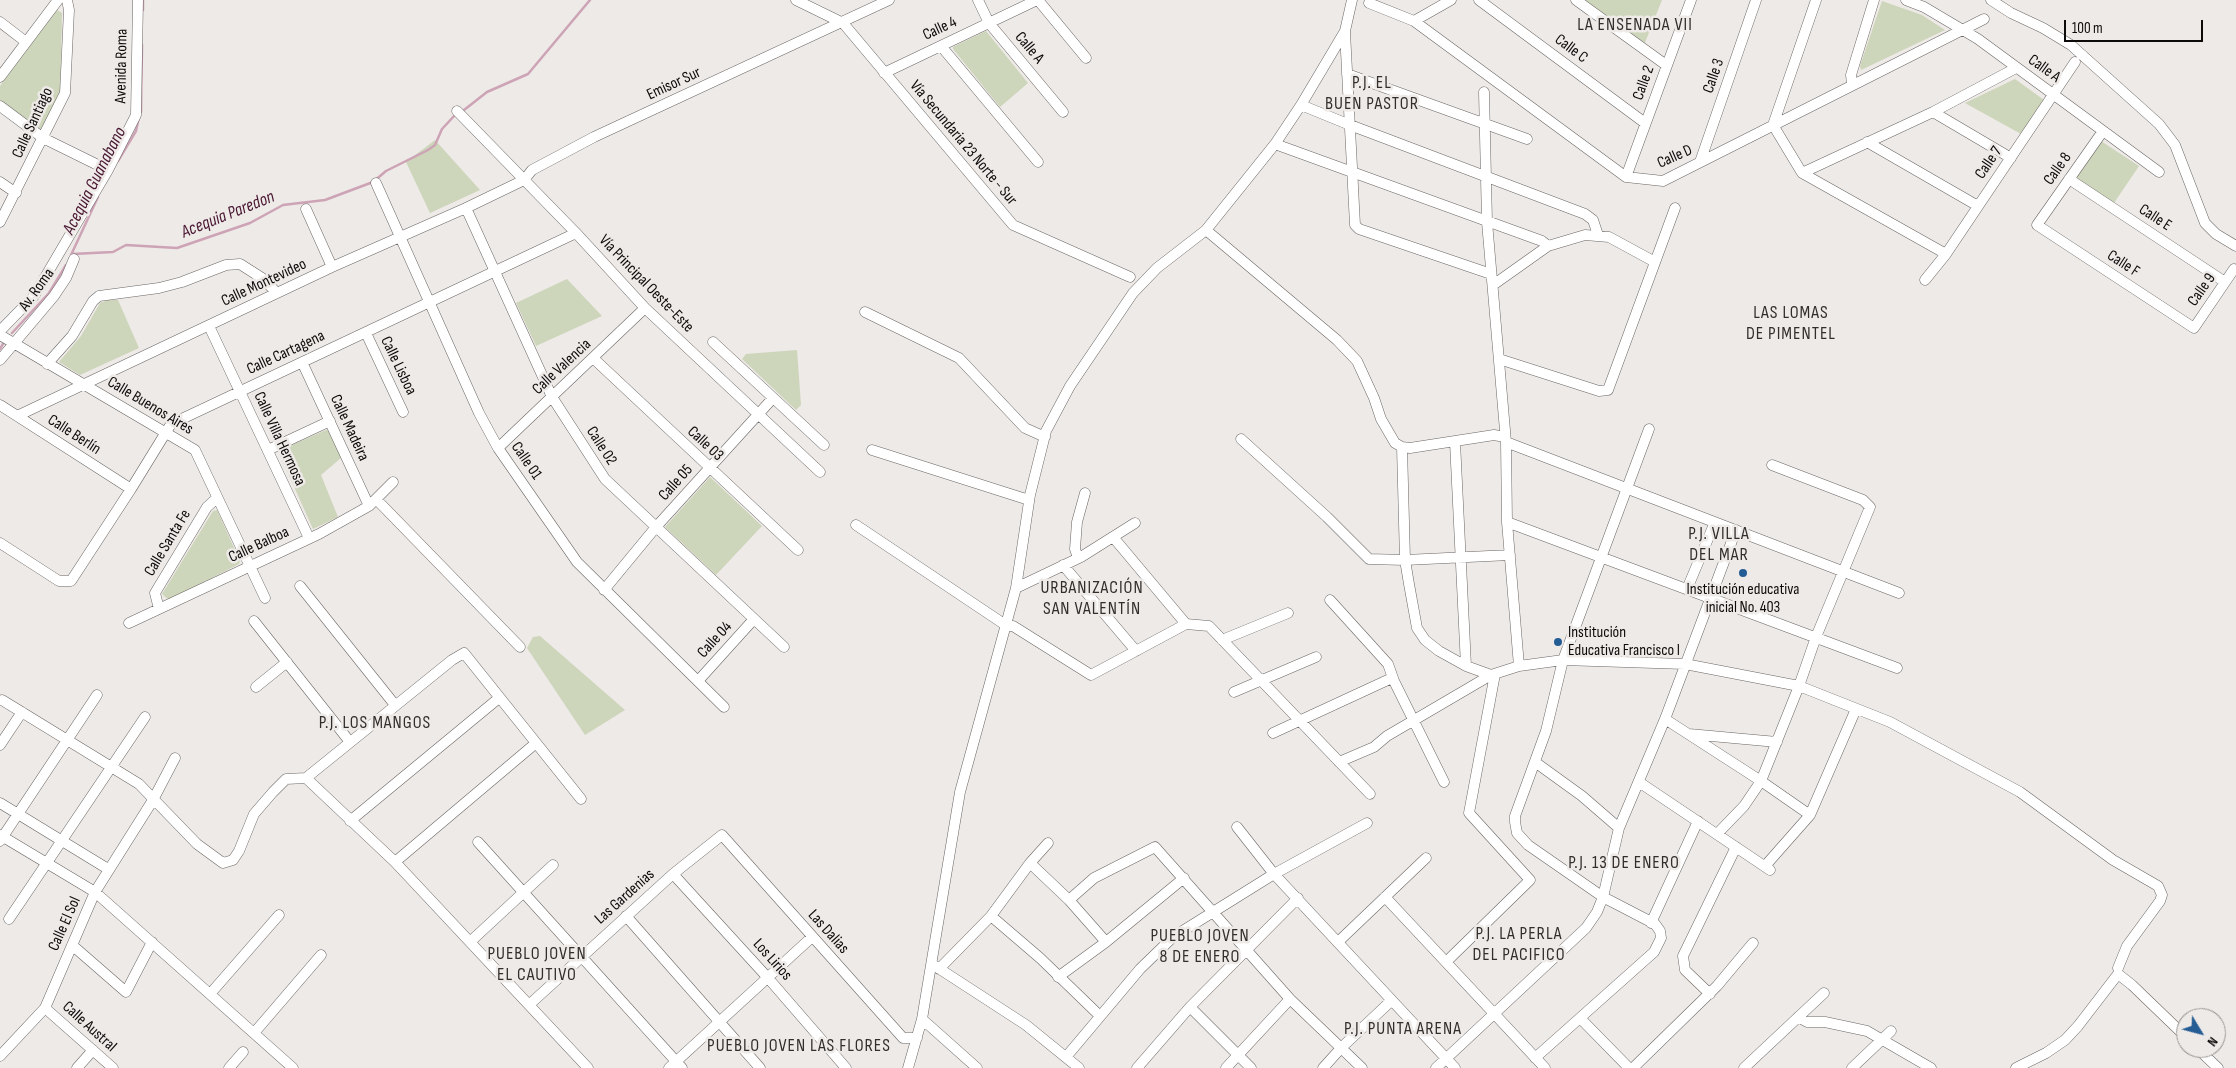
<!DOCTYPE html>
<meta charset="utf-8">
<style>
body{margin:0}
#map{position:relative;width:2236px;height:1068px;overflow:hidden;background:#eeeae7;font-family:"Sofia Sans Condensed",sans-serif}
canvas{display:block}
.north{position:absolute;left:2176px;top:1008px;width:50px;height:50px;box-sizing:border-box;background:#eeeae7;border:1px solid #94918f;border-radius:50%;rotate:127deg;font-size:14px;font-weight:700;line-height:20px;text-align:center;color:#0d0b0a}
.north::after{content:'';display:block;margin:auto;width:18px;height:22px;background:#245c94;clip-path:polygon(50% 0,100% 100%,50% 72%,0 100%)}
.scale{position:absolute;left:2064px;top:20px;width:139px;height:22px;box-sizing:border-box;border:2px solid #0d0b0a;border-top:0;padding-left:6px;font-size:15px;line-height:18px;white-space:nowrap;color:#0d0b0a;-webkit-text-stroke:4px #eeeae7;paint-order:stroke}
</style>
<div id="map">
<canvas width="2236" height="1068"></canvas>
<div class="north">N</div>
<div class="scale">100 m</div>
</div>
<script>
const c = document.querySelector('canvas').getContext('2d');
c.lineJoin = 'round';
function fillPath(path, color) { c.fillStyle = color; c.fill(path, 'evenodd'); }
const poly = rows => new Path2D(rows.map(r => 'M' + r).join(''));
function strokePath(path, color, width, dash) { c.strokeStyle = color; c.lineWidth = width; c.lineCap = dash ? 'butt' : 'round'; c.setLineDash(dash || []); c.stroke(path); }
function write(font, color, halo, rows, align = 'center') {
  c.font = font + ' "Sofia Sans Condensed",sans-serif'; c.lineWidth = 5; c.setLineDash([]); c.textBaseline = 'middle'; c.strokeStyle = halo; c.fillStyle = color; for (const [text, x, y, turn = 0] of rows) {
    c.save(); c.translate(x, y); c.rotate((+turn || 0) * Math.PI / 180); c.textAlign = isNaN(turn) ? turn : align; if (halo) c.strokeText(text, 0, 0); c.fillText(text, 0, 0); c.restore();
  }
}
fillPath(poly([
 [1584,0,1662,0,1644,45],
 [1882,1,1922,15,1945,30,1861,70,1860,66],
 [57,10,62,13,60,99,41,129,0,100,0,86,52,12],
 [986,31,1028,83,1000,107,953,49,953,47],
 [2015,79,2044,100,2021,134,1965,103],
 [435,140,480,190,430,213,406,162],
 [2101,141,2139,166,2114,203,2078,180,2077,176],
 [567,279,602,316,536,346,516,303],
 [108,300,118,300,139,348,80,375,59,362,81,336,100,303],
 [797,350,801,405,796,410,742,359,746,354],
 [326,430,331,431,341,458,321,475,338,517,313,529,278,451],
 [710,477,762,526,716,575,665,527],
 [217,510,240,561,239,564,169,600,162,594,213,511],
 [540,636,625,710,585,735,527,648,533,637]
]), '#cdd5ba');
strokePath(poly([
 [143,10,143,0],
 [464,110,487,92,528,74,590,0],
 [141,112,142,45],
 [118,161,136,131,139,117],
 [72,254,113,252,126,245,177,248,250,223,283,205,325,200,373,182,386,171,428,150,435,145,442,129,455,115],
 [71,255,98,197],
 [12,333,49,293,66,265],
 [0,349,3,344]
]), '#cda3b6', 2.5);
const minor = poly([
 [796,0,843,23,1013,225,1130,277],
 [978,0,989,23,1063,112],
 [1038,0,1086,58],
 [1479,0,1645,123],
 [1576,0,1666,65],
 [1816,0,1773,125,1802,173,1946,254],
 [1906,0,1924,7,1978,39,2159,172],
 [1991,0,2011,13,2043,28,2071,45,2159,124,2175,145,2205,223,2216,234,2236,246],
 [1369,3,1414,21,1626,177,1663,181,1984,19],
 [1414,21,1451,0],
 [0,22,26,42],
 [1345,32,1355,225,1359,229,1491,274],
 [941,46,1038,162],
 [884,73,1037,0],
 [1347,74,1527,139],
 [0,77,58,0],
 [1852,84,1851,75,1874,0],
 [1484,92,1487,222,1506,442,1507,522,1519,666],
 [1301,105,1350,125,1585,214,1593,220,1598,235],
 [0,106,43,138,108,170],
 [457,111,576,233,645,308,820,472],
 [1933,112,2011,158],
 [2103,131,2037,225,2194,328,2234,269],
 [1867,142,1978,206],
 [1275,144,1542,241,1548,246],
 [1700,162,1756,0],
 [1802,173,1933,112,2016,68],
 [1626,177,1691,0],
 [2069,179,2225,282],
 [0,182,16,193],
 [376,183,479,413,498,448,577,562,724,707],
 [466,208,552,397,605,479,784,647],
 [306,209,332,267],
 [0,222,65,93,69,10,67,0],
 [1206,230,1337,340,1357,361,1374,398,1381,419,1395,443,1402,447,1410,448,1494,435,1505,437],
 [1925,280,1946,254,2075,62],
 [1493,285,1548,246,1585,235,1609,237,1655,262],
 [865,312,959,358,1025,428,1045,437],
 [209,326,309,538],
 [0,331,34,296,108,170,136,115,138,0],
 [366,333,403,412],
 [0,335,195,450,265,598],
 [713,342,824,445],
 [593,358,798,550],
 [1499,359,1599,391,1608,390,1675,208],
 [0,360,54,296,66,278,74,259],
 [302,362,369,506],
 [47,364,72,336,93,301,99,296,159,288,182,282,226,265,240,264,262,278,277,293],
 [0,405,131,489],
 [17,416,332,267,466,208,524,180,532,170,594,137,889,0],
 [1241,439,1327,517,1369,559,1405,560,1510,555],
 [1455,442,1466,666],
 [1506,442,1899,593],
 [1402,447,1405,560,1409,584,1417,628,1425,640,1439,651,1466,666,1491,675,1519,666,1563,660,1685,664,1799,686,1890,722,2020,792,2113,860,2158,886,2162,895,2160,901,2127,946,2118,968],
 [498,448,645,308],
 [268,450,330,421],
 [872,450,1029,500],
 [376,499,520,647],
 [1507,522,1897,668],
 [856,525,1007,626,1013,626,1091,675,1186,624],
 [1113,537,1186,624,1209,626,1370,794],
 [0,543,59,581,71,581,131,489,171,424,576,233],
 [1078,558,1075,549,1077,522,1085,493],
 [1063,565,1136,651],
 [300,586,395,705],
 [1016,588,1081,557,1135,523],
 [1687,589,1715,522],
 [604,590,656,527,773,398],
 [1330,600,1388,664,1394,681,1444,782],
 [159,609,155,593,207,507,217,498],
 [254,621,350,742],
 [129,623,319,534,369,506,393,482],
 [1222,640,1288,613],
 [698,681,754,619],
 [256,687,287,662],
 [1234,692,1316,657],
 [2,700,139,784,197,844,223,863,233,860,239,851,254,814,273,792,286,779,306,778,395,862,588,1068],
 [1665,719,1761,781,1810,815],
 [1273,733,1392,678],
 [1689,734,1777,742],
 [0,745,22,712],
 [1339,762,1374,747,1387,736,1491,675],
 [1535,762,1582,796,1619,828],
 [306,778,452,660,464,653,581,799],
 [1639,782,1770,870],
 [0,803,108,869],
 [350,821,499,698],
 [1237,827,1274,874,1455,1068],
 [1717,834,1744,806,1761,781,1799,686,1816,637,1870,507,1863,500,1772,465],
 [0,835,95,892,293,1068],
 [0,841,97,695],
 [478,842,682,1068],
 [395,862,536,743],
 [1030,863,1069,900,1106,942],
 [1765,866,1810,815,1856,709],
 [673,874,768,978,846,1068],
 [1385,897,1545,1068],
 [1069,900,1094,878,1155,847,1290,999,1362,1068],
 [626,916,760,1068],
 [991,916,1040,958,1100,1016],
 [9,919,145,717],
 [1651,923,1698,821],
 [471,941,553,865],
 [1339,941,1426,858],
 [72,945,126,992,152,942],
 [1446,962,1530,880,1469,813,1495,674],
 [932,964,1026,1025,1079,1068],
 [939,969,991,916,1030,863,1048,843],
 [1058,977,1106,942,1184,878],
 [210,994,279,915],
 [1710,994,1685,970,1683,956,1736,847],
 [530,1004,673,874,722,835,903,1038,917,1038],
 [1190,1007,1251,1068],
 [45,1008,113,1068],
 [1798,1017,1807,1022,1825,1022,1867,1031,1931,1068],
 [1580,1018,1629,1068],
 [922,1019,977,1068],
 [254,1033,321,955],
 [2197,1048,2218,1068],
 [0,1056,45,1008,95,892,153,800,175,758],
 [1066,1057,1140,969,1173,937,1274,874,1367,823],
 [1535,1058,1654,952,1661,938,1660,931,1655,924,1603,897,1528,845,1517,833,1515,822,1515,816,1546,731,1563,660,1649,429],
 [77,1068,93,1050],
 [229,1068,243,1052],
 [669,1068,812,937],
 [908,1068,922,1019,960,792,1016,588,1030,495,1046,431,1070,386,1133,293,1157,268,1206,230,1275,144,1301,105,1345,31,1352,0],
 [1137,1068,1190,1007,1298,898],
 [1226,1068,1290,999],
 [1323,1068,1342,1047,1391,1001],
 [1436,1068,1586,928,1597,912,1603,897,1619,828,1665,719,1736,530],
 [1633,1068,1717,986,1753,943],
 [1744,1068,1824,993],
 [1852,1068,1891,1031],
 [2016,1068,2046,1053,2065,1040,2078,1026,2118,974,2132,985,2186,1037]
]);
strokePath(minor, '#6a6664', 11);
strokePath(minor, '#fff', 10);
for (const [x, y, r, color] of [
 [1743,573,5,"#245c94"],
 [1558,642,5,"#245c94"]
]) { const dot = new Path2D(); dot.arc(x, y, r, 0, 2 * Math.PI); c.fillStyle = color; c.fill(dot); strokePath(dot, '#eeeae7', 2); }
write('16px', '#0d0b0a', '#eeeae7', [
 ["Calle 4",940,29,-25],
 ["Calle A",1029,48,50],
 ["Calle C",1571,49,37],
 ["Avenida Roma",122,66,-89],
 ["Calle A",2044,69,36],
 ["Calle 3",1714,76,-71],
 ["Calle 2",1644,83,-70],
 ["Emisor Sur",674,84,-25],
 ["Calle Santiago",33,123,-65],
 ["Vía Secundaria 23 Norte - Sur",963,143,50],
 ["Calle D",1675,157,-24],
 ["Calle 7",1989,163,-56],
 ["Calle 8",2058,169,-55],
 ["Calle E",2155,218,33],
 ["Calle F",2123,264,33],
 ["Calle Montevideo",264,283,-25],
 ["Vía Principal Oeste-Este",646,284,46],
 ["Av. Roma",37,290,-54],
 ["Calle 9",2202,290,-55],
 ["Calle Cartagena",286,353,-25],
 ["Calle Lisboa",398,366,64],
 ["Calle Valencia",562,367,-43],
 ["Calle Buenos Aires",150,406,31],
 ["Calle Madeira",349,428,65],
 ["Calle Berlín",74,435,33],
 ["Calle Villa Hermosa",279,439,65],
 ["Calle 03",705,444,43],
 ["Calle 02",601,446,57],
 ["Calle 01",526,461,55],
 ["Calle 05",676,483,-48],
 ["Calle Santa Fe",168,543,-59],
 ["Calle Balboa",259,545,-25],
 ["Calle 04",715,640,-48],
 ["Las Gardenias",625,897,-42],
 ["Calle El Sol",65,924,-66],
 ["Las Dalias",828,932,48],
 ["Los Lirios",772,960,48],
 ["Calle Austral",89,1027,42]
]);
write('16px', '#0d0b0a', '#eeeae7', [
 ["Institución educativa",1743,590],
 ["inicial No. 403",1743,608],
 ["Institución",1568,633,"left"],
 ["Educativa Francisco I",1568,651,"left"]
]);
c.letterSpacing = '1px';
write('18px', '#322e2c', '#eeeae7', [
 ["LA ENSENADA VII",1635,25],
 ["P.J. EL",1372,83],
 ["BUEN PASTOR",1372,104],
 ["LAS LOMAS",1791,313],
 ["DE PIMENTEL",1791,334],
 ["P.J. VILLA",1719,534],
 ["DEL MAR",1719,555],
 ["URBANIZACIÓN",1092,588],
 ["SAN VALENTÍN",1092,609],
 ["P.J. LOS MANGOS",375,723],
 ["P.J. 13 DE ENERO",1624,863],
 ["P.J. LA PERLA",1519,934],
 ["DEL PACIFICO",1519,955],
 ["PUEBLO JOVEN",1200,936],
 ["8 DE ENERO",1200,957],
 ["PUEBLO JOVEN",537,954],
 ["EL CAUTIVO",537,975],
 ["P.J. PUNTA ARENA",1403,1029],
 ["PUEBLO JOVEN LAS FLORES",799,1046]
]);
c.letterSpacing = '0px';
write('italic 18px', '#471531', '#eeeae7', [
 ["Acequia Guanabano",95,181,-63],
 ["Acequia Paredon",228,215,-22]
]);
</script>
